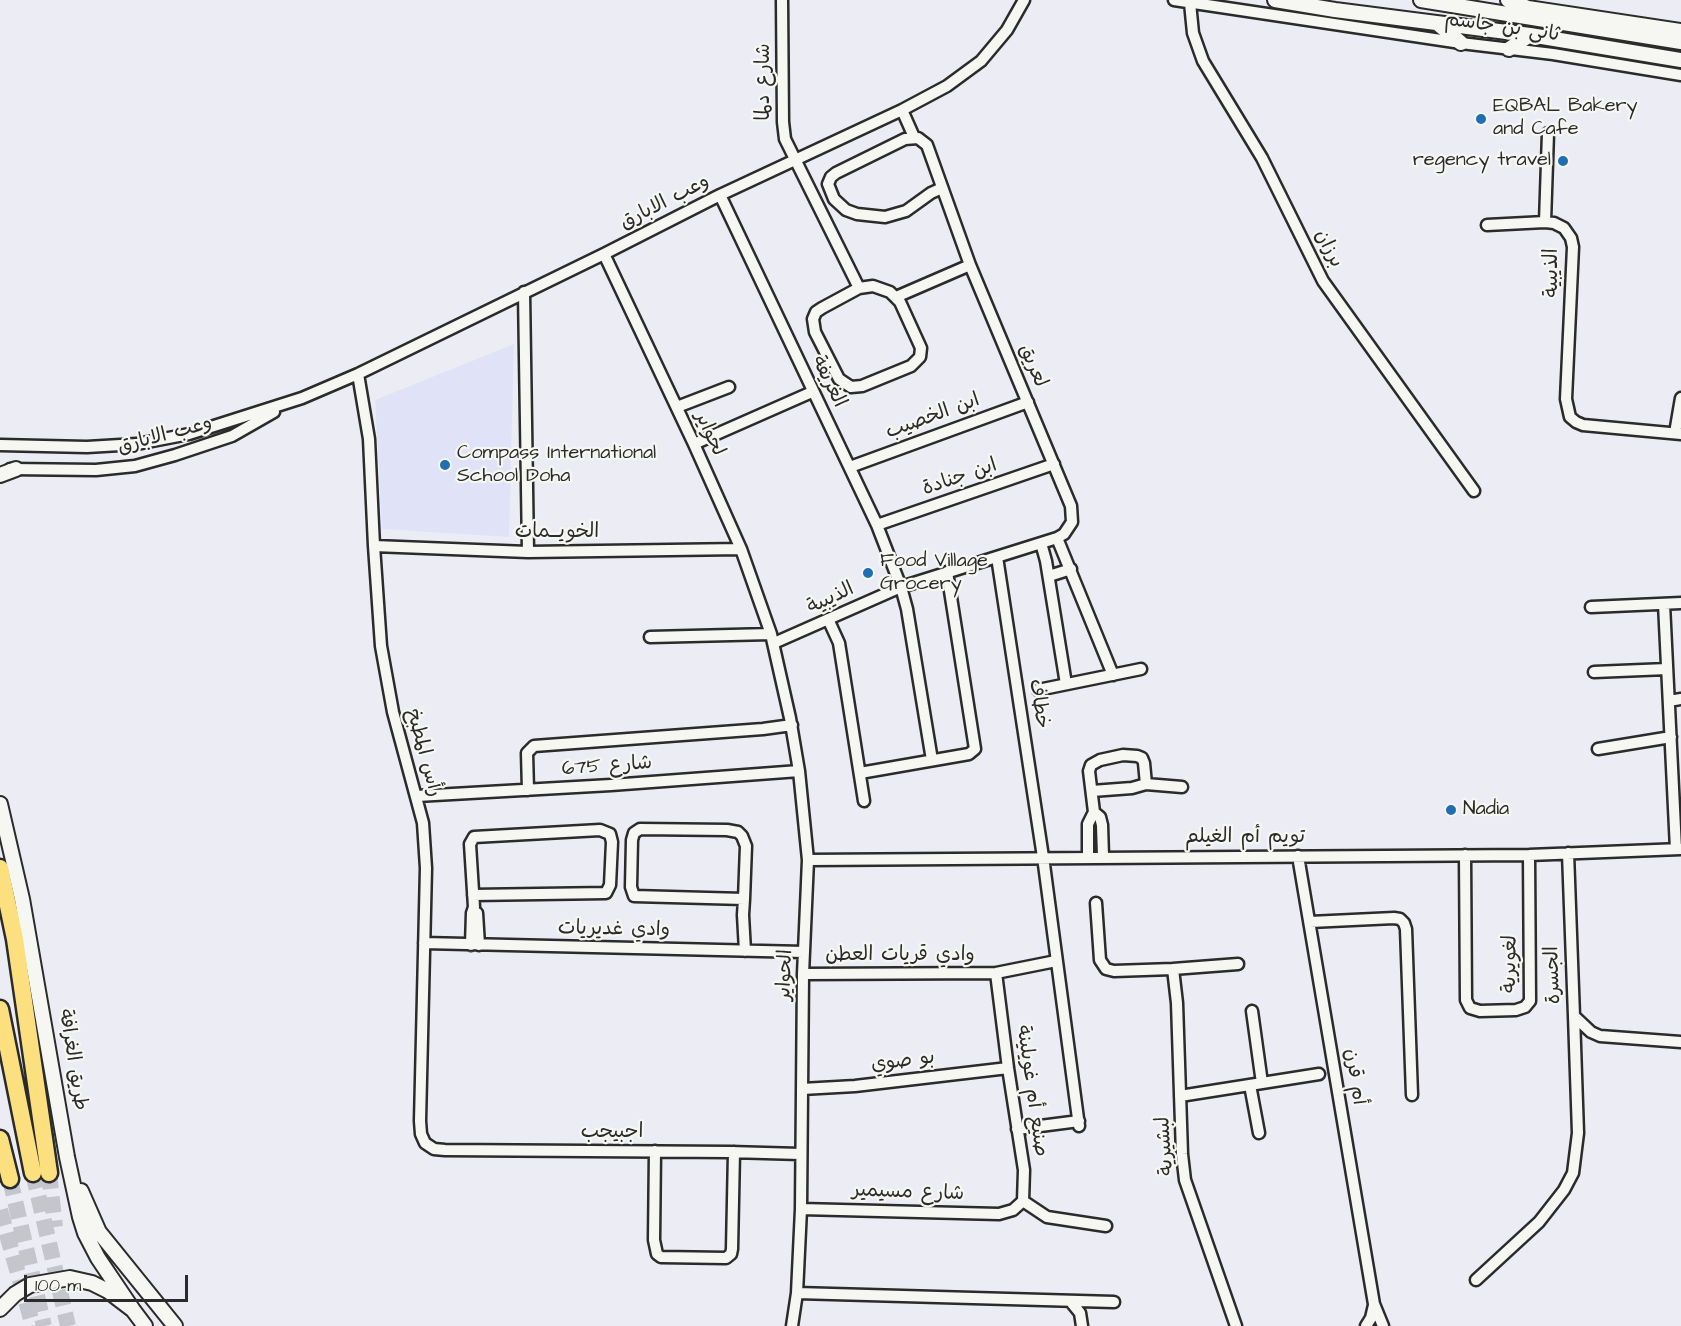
<!DOCTYPE html>
<meta charset="utf-8">
<style>
body{margin:0}
#map{position:relative;width:1681px;height:1326px;overflow:hidden;background:#ecedf4;font-family:"Architects Daughter",sans-serif}
canvas{display:block}
.scale{position:absolute;left:24px;top:1275px;width:164px;height:27px;box-sizing:border-box;border:3px solid #2b2b2b;border-top:0;padding-left:8px;font-size:18px;line-height:21px;white-space:nowrap;color:#2b2b2b;-webkit-text-stroke:4px #f6f6f2;paint-order:stroke}
</style>
<div id="map">
<canvas width="1681" height="1326"></canvas>
<div class="scale">100 m</div>
</div>
<script>
const c = document.querySelector('canvas').getContext('2d');
c.lineJoin = 'round';
function fillPath(path, color) { c.fillStyle = color; c.fill(path, 'evenodd'); }
const poly = rows => new Path2D(rows.map(r => 'M' + r).join(''));
function strokePath(path, color, width, dash) { c.strokeStyle = color; c.lineWidth = width; c.lineCap = dash ? 'butt' : 'round'; c.setLineDash(dash || []); c.stroke(path); }
function write(font, color, halo, rows, align = 'center') {
  c.font = font + ' "Architects Daughter","Playpen Sans Arabic",sans-serif'; c.lineWidth = 4.5; c.setLineDash([]); c.textBaseline = 'middle'; c.strokeStyle = halo; c.fillStyle = color; for (const [text, x, y, turn = 0] of rows) {
    c.save(); c.translate(x, y); c.rotate((+turn || 0) * Math.PI / 180); c.textAlign = isNaN(turn) ? turn : align; if (halo) c.strokeText(text, 0, 0); c.fillText(text, 0, 0); c.restore();
  }
}
fillPath(poly([
 [514,344,509,537,382,529,375,400]
]), '#e0e3f7');
strokePath(poly([
 [33,1173,68,1326],
 [49,1173,55,1227],
 [10,1179,44,1326],
 [0,1210,33,1326]
]), '#c5c6cc', 16, [16, 8]);
const minor = poly([
 [782,0,783,122,785,139,859,288],
 [1174,0,1461,43,1553,54,1681,75],
 [1190,3,1193,33,1203,61,1262,158,1323,281,1474,491],
 [902,110,914,137],
 [720,195,877,525,901,587,907,609,932,760],
 [1545,222,1548,133],
 [1487,225,1545,222,1554,223,1564,228,1571,238,1573,247,1566,399,1570,417,1576,422,1583,425,1681,434],
 [604,254,694,444,741,549,771,634,790,718,799,771,808,860,803,974,801,1209,797,1293,792,1326],
 [873,286,890,292,900,302,921,348,920,357,911,366,862,386,851,387,839,379,815,332,813,319,816,312,822,308,859,288,873,286],
 [524,292,528,552],
 [896,297,970,265],
 [358,374,369,439,374,546,381,646,393,712,423,823,426,868,420,1121,421,1134,425,1143,434,1149,445,1150,730,1152,800,1154],
 [677,407,729,387],
 [1675,433,1681,398],
 [694,444,812,392],
 [0,445,87,447,137,444,189,434,302,398,358,374,604,254,720,195,902,110,947,86,981,61,1007,30,1024,0],
 [850,467,1028,402],
 [10,469,96,470,135,466,175,455,232,436,274,412],
 [877,525,1054,464],
 [1057,538,1113,675],
 [1041,543,1046,561,1066,684],
 [374,546,528,552,741,549],
 [997,557,1043,857,1079,1126],
 [1049,576,1071,569],
 [1664,604,1676,849],
 [1591,607,1681,603],
 [828,619,839,643,864,801],
 [650,637,771,634],
 [774,643,901,587,1057,538,1064,534,1072,522,1071,506,970,265,927,145,918,138,905,139,836,173,831,177,828,184,834,199,846,210,857,214,885,217,906,211,931,193,942,188],
 [1594,672,1667,669],
 [1038,690,1141,669],
 [1669,701,1681,699],
 [1598,749,1671,737],
 [860,773,969,754,975,749,947,572],
 [1146,784,1182,787],
 [528,790,527,753,534,746,763,729,792,725],
 [417,796,611,785,799,771],
 [1094,812,1100,817,1102,825,1103,856],
 [1568,853,1574,1016,1591,1032,1600,1036,1681,1042],
 [1465,855,1466,1000,1470,1008,1480,1011,1516,1010,1525,1007,1530,1001,1529,855],
 [1298,856,1374,1304,1383,1326],
 [1088,857,1088,824,1094,812,1089,771,1091,765,1100,760,1123,755,1137,756,1142,758,1144,763,1146,784,1132,788,1092,791],
 [808,860,1529,855,1681,849],
 [744,899,634,896,631,887,632,840,634,833,640,829,727,830,738,832,742,836,746,846,744,899,743,915,745,951],
 [1096,903,1100,960,1106,969,1114,971,1173,969,1238,964],
 [477,913,479,945],
 [1310,922,1394,918,1400,919,1404,923,1406,929,1412,1095],
 [424,943,804,952],
 [471,945,472,913,474,907,470,844,474,837,600,830,610,834,612,842,610,885,606,893,473,895],
 [1173,969,1177,1003,1182,1154,1185,1180,1236,1326],
 [803,974,996,973,1056,961],
 [1252,1011,1262,1083],
 [1250,1085,1259,1133],
 [802,1089,855,1086,1008,1068],
 [1180,1096,1319,1074],
 [1017,1129,1079,1121],
 [655,1151,654,1240,657,1254,661,1257,726,1258,731,1254,732,1249,734,1152],
 [1023,1201,1047,1217,1106,1226],
 [801,1209,999,1214,1013,1210,1023,1201,1024,1170,1008,1068,996,973],
 [1476,1280,1539,1222,1564,1190,1573,1173,1578,1133,1574,1016],
 [797,1293,1114,1302],
 [1071,1302,1080,1313,1082,1326],
 [1366,1326,1371,1318,1374,1305]
]);
const secondary = poly([
 [1275,0,1335,10,1530,35,1681,60],
 [1421,0,1681,42],
 [1508,0,1528,8,1681,31],
 [1437,23,1461,43],
 [1509,49,1530,35],
 [0,475,16,469],
 [0,804,22,899,67,1157,80,1217,85,1233,98,1258,133,1310],
 [81,1191,99,1232,175,1326],
 [0,1309,15,1294,30,1285,70,1278,92,1283,108,1291,133,1310,145,1326]
]);
const trunk = poly([
 [0,868,15,939,49,1173],
 [0,1009,33,1173],
 [0,1139,10,1179]
]);
strokePath(minor, '#2b2b2b', 15);
strokePath(secondary, '#2b2b2b', 18);
strokePath(trunk, '#2b2b2b', 21);
strokePath(minor, '#f6f6f2', 10);
strokePath(secondary, '#f6f6f2', 14);
strokePath(trunk, '#fce080', 16);
for (const [x, y, r, color] of [
 [1481,119,6,"#1f6fb2"],
 [1563,161,6,"#1f6fb2"],
 [445,465,6,"#1f6fb2"],
 [868,573,6,"#1f6fb2"],
 [1451,810,6,"#1f6fb2"]
]) { const dot = new Path2D(); dot.arc(x, y, r, 0, 2 * Math.PI); c.fillStyle = color; c.fill(dot); strokePath(dot, '#f6f6f2', 2); }
write('20px', '#2b2b2b', '#f6f6f2', [
 ["ثانى بن جاسم",1502,28,8],
 ["شارع دلما",765,82,-90],
 ["وعب الابارق",665,203,-27],
 ["برزان",1328,249,63],
 ["الذيبية",1553,273,-90],
 ["لعريق",1032,366,67],
 ["الغريفة",828,382,64],
 ["ابن الخصيب",933,417,-20],
 ["لحواير",709,434,65],
 ["وعب الابارق",165,436,-15],
 ["ابن جنادة",960,478,-19],
 ["الخويــمات",557,533],
 ["الذيبية",831,599,-25],
 ["خطاف",1038,704,81],
 ["رأس المطبخ",423,753,75],
 ["شارع 675",607,767,-4],
 ["تويم أم الغيلم",1245,838],
 ["وادي غديريات",614,930,1],
 ["وادي قريات العطن",900,956],
 ["لغويرية",1511,964,-89],
 ["الحواير",786,975,-88],
 ["الجسرة",1554,975,-92],
 ["طريق الغرافة",72,1060,81],
 ["بو صوي",903,1062,-7],
 ["أم قرن",1354,1077,81],
 ["صنيع أم غويلينة",1031,1091,82],
 ["اجبيجب",612,1133],
 ["لبشيرية",1166,1146,-94],
 ["شارع مسيمير",908,1193,2]
]);
write('20px', '#2b2b2b', '#f6f6f2', [
 ["EQBAL Bakery",1493,107],
 ["and Cafe",1493,130],
 ["regency travel",1551,161,"right"],
 ["Compass International",457,454],
 ["School Doha",457,477],
 ["Food Village",880,562],
 ["Grocery",880,585],
 ["Nadia",1463,810]
], 'left');
</script>
